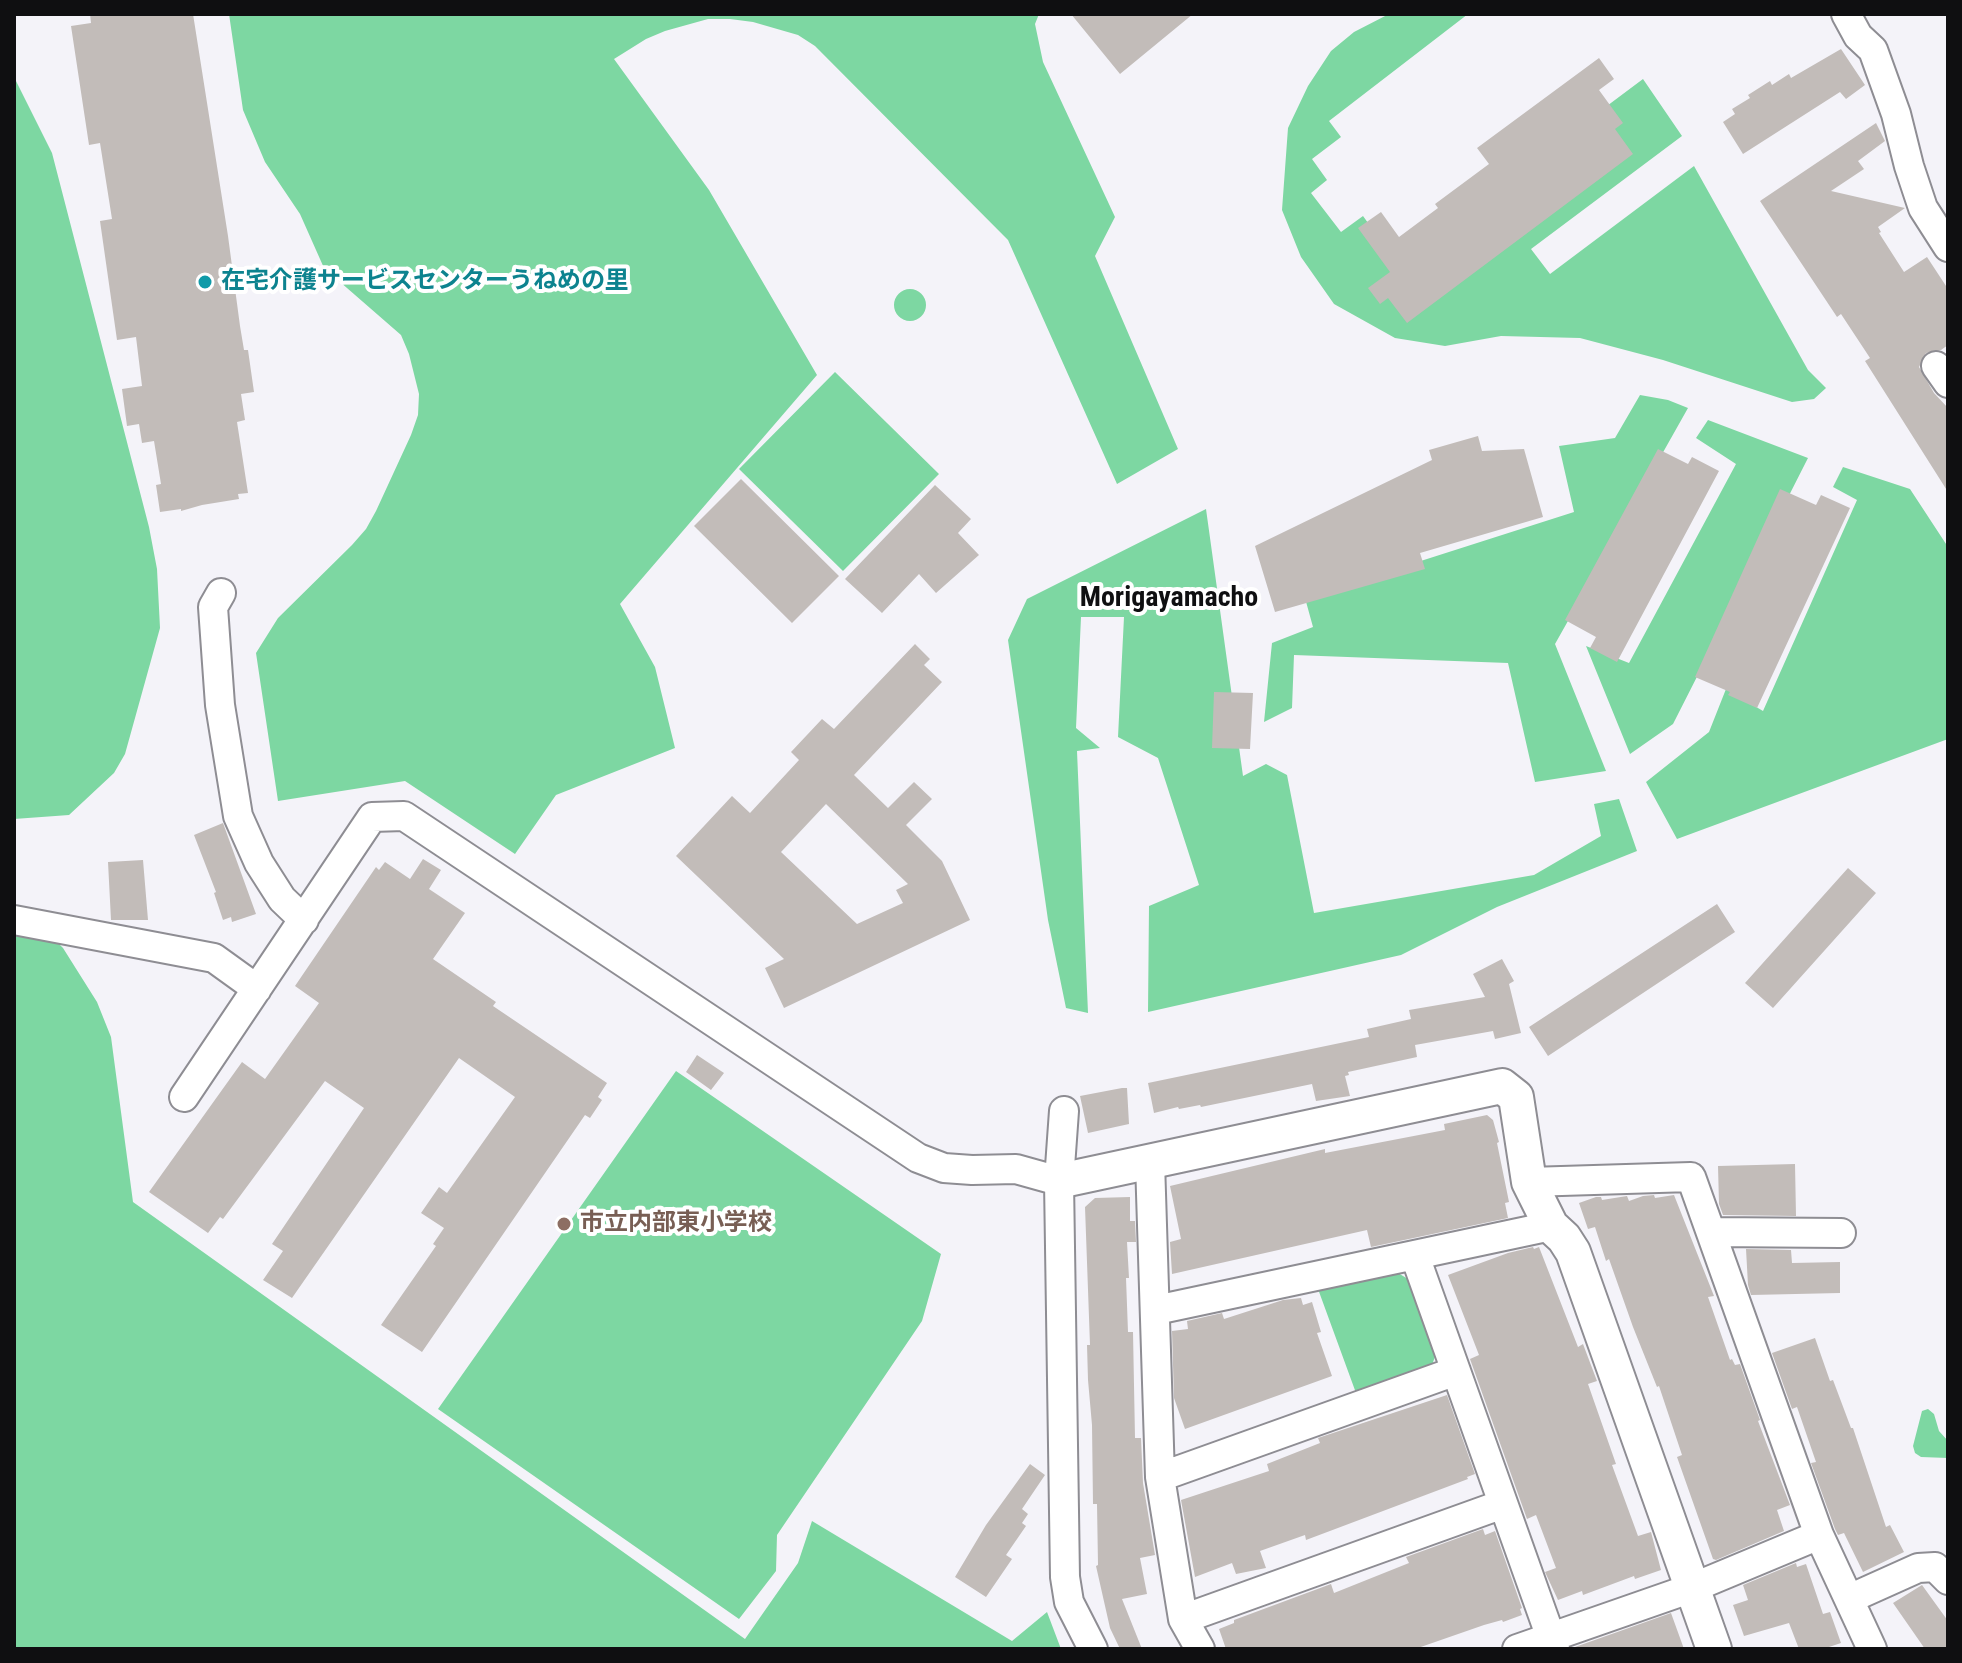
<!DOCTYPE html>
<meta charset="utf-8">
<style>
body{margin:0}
#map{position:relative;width:1962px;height:1663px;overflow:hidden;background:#f4f3f9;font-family:"Roboto Condensed",sans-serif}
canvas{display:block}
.frame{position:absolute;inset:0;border:16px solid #0f0f11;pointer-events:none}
</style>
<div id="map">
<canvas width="1962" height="1663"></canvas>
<div class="frame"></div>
</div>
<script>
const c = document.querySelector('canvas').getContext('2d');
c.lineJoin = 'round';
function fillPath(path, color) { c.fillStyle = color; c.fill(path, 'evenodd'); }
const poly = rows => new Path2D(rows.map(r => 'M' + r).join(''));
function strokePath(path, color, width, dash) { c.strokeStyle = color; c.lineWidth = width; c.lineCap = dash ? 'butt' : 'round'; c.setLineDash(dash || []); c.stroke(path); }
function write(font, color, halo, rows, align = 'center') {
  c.font = font + ' "Roboto Condensed","Noto Sans JP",sans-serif'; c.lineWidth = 8; c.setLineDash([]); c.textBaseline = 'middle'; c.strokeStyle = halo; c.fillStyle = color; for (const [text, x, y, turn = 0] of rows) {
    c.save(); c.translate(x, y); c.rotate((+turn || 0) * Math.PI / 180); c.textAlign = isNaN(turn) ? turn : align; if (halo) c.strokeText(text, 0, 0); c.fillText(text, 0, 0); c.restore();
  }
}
fillPath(poly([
 [229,14,1039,14,1035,24,1043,62,1115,217,1095,256,1178,449,1117,484,1008,240,815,46,798,35,753,22,730,19,708,19,665,31,646,39,614,59,709,190,817,375,620,604,655,667,675,748,556,795,515,854,405,781,278,801,256,653,278,618,352,545,366,529,376,511,411,435,418,415,419,394,409,354,401,335,324,268,300,214,265,162,243,110],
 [1389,14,1468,14,1329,121,1341,137,1312,159,1327,180,1311,193,1341,232,1363,216,1397,263,1643,79,1682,136,1531,249,1550,274,1694,166,1808,370,1826,388,1814,399,1792,402,1663,360,1580,338,1501,336,1445,346,1395,338,1334,304,1301,257,1282,210,1288,128,1308,86,1331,51,1354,32],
 [14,77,52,153,149,527,157,569,160,628,125,754,114,773,69,815,14,819],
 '894 305a16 16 0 1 1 32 0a16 16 0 1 1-32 0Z',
 [835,372,939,474,843,571,739,469],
 [1640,395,1668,400,1688,408,1555,644,1606,771,1535,782,1508,663,1294,655,1292,708,1264,722,1272,643,1313,627,1305,598,1574,512,1559,446,1615,438],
 [1708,420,1808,458,1673,724,1630,754,1586,646,1629,663,1736,464,1696,438],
 [1843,467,1910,489,1948,547,1948,739,1677,839,1646,782,1709,732,1726,689,1763,711,1857,500,1833,487],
 [1206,509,1243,776,1266,764,1287,775,1314,913,1534,875,1601,836,1594,804,1619,799,1637,851,1497,907,1401,955,1148,1012,1149,906,1199,885,1158,758,1118,737,1124,617,1081,617,1076,728,1100,748,1077,751,1088,1013,1066,1008,1048,920,1008,640,1027,599],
 [14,911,34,919,63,948,97,1002,111,1037,133,1202,745,1639,798,1563,812,1521,1012,1641,1047,1612,1061,1649,14,1649],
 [676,1071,941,1254,922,1321,777,1535,776,1571,739,1619,438,1409],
 [1398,1273,1413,1282,1437,1351,1431,1368,1356,1393,1318,1289],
 [1928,1409,1934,1414,1939,1431,1948,1441,1948,1458,1921,1457,1915,1453,1913,1446,1922,1411]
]), '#7dd7a2');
fillPath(poly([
 [90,14,193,14,228,236,240,326,244,350,248,350,254,392,241,394,245,420,237,422,248,493,238,494,239,499,202,505,181,511,181,509,160,512,156,485,161,484,154,441,142,443,139,424,127,426,122,389,142,386,136,337,117,340,100,221,112,219,100,143,89,145,71,26,91,23],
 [1071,14,1193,14,1120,74],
 [1841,49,1865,85,1846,99,1840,92,1743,154,1723,122,1735,114,1732,109,1750,98,1748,95,1770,81,1772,85,1789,74,1791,78],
 [1599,58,1614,79,1599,90,1623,123,1615,129,1633,154,1407,323,1388,298,1380,304,1368,288,1390,272,1358,228,1381,212,1399,237,1438,208,1435,204,1489,164,1477,148],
 [1876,123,1885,141,1858,161,1864,169,1831,191,1905,208,1878,227,1881,232,1879,233,1904,272,1927,257,1948,289,1948,345,1941,350,1926,353,1919,367,1934,393,1948,408,1948,492,1865,361,1870,358,1841,314,1837,317,1760,201],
 [1478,436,1482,451,1524,449,1543,517,1420,553,1425,569,1275,612,1255,546,1432,460,1429,450],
 [1658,449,1688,464,1692,457,1719,471,1617,662,1590,648,1596,637,1565,620],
 [741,479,839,576,792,623,694,526],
 [935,485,971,519,958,533,979,555,936,593,919,574,882,613,845,579],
 [1780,489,1816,505,1821,495,1850,508,1757,708,1728,695,1730,692,1695,677],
 [915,644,930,659,924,665,942,682,854,775,888,808,914,782,932,799,906,825,942,861,970,920,784,1008,765,968,784,959,676,856,732,796,750,813,799,760,791,752,822,719,834,729],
 [826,804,908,884,896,890,903,903,857,924,781,852],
 [1214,692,1253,693,1250,749,1212,748],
 [223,823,256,914,232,922,231,917,223,920,214,893,216,892,194,835],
 [423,859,441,870,429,889,465,913,433,959,496,1002,493,1006,607,1083,598,1097,602,1100,590,1118,585,1115,422,1352,381,1325,436,1246,433,1244,444,1228,421,1213,439,1187,447,1193,515,1097,459,1058,292,1298,263,1280,283,1251,272,1244,364,1108,325,1081,223,1219,220,1217,208,1233,149,1192,242,1062,265,1079,319,1003,295,986,376,867,379,870,385,862,410,879],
 [143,860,148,920,111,920,108,862],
 [1848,868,1876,893,1773,1008,1745,983],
 [1717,904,1735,932,1548,1056,1529,1027],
 [1502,959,1514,981,1509,984,1521,1033,1495,1039,1493,1031,1415,1045,1417,1057,1348,1072,1349,1075,1345,1076,1350,1096,1316,1101,1312,1084,1201,1107,1200,1105,1179,1109,1178,1107,1154,1113,1148,1083,1369,1037,1367,1029,1411,1019,1409,1010,1485,997,1473,974],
 [697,1055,724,1073,711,1090,686,1072],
 [1122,1088,1127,1088,1129,1124,1088,1133,1080,1096],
 [1487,1115,1493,1120,1499,1142,1497,1143,1509,1202,1505,1203,1508,1218,1371,1247,1367,1230,1172,1274,1170,1242,1181,1239,1170,1186,1325,1149,1325,1153,1445,1130,1444,1124],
 [1795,1164,1796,1216,1723,1215,1719,1204,1718,1166],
 [1654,1195,1655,1198,1674,1195,1714,1296,1708,1297,1730,1360,1732,1359,1735,1365,1740,1364,1760,1420,1758,1421,1790,1505,1777,1510,1784,1531,1716,1560,1713,1559,1677,1457,1682,1455,1659,1386,1657,1387,1633,1327,1609,1259,1606,1261,1595,1227,1588,1229,1579,1203,1596,1197,1601,1197,1602,1200,1627,1196,1629,1201,1643,1196],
 [1130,1197,1130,1221,1135,1221,1136,1242,1127,1242,1129,1278,1126,1278,1128,1332,1133,1332,1135,1438,1141,1438,1143,1483,1155,1555,1140,1558,1147,1594,1122,1599,1142,1649,1120,1649,1110,1628,1096,1566,1098,1565,1097,1504,1093,1504,1092,1425,1088,1380,1087,1345,1090,1345,1085,1207,1095,1198],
 [1533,1247,1534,1249,1539,1247,1578,1347,1583,1344,1597,1381,1588,1384,1616,1464,1612,1465,1638,1536,1651,1532,1661,1570,1635,1579,1634,1576,1583,1595,1582,1591,1558,1600,1545,1572,1556,1568,1536,1515,1527,1519,1470,1359,1479,1355,1448,1275,1508,1253],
 [1746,1249,1791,1250,1792,1263,1840,1262,1840,1293,1751,1295,1748,1285],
 [1301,1298,1303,1305,1312,1302,1321,1332,1317,1333,1332,1376,1185,1429,1174,1398,1172,1331,1188,1329,1187,1321,1222,1313,1224,1319,1283,1300],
 [1815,1338,1830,1381,1833,1380,1851,1428,1853,1428,1886,1527,1890,1525,1904,1552,1863,1572,1844,1533,1838,1535,1835,1529,1811,1463,1816,1462,1797,1407,1792,1409,1772,1353],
 [1447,1395,1475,1474,1467,1477,1468,1479,1306,1540,1305,1535,1260,1551,1266,1568,1236,1574,1232,1563,1195,1577,1181,1500,1269,1471,1267,1464,1320,1443,1318,1438],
 [1030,1464,1045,1475,1022,1509,1028,1514,1022,1523,1026,1526,1006,1555,1012,1559,986,1597,955,1577,986,1525],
 [1483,1529,1485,1535,1495,1531,1522,1608,1520,1609,1522,1615,1503,1622,1502,1620,1484,1625,1415,1649,1226,1649,1219,1629,1234,1623,1234,1620,1331,1584,1334,1593,1409,1563,1406,1557],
 [1796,1563,1797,1567,1806,1564,1823,1614,1830,1612,1841,1643,1823,1649,1799,1649,1789,1623,1744,1636,1733,1605,1748,1600,1743,1585],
 [1922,1585,1948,1621,1948,1649,1925,1649,1893,1603],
 [1671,1613,1684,1649,1576,1649,1575,1647]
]), '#c2bcb9');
const minor = poly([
 [1846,14,1858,36,1873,50,1896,114,1909,166,1923,208,1948,247],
 [1936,366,1948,383],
 [221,593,213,607,220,705,238,816,259,863,282,899,304,920],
 [14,920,214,958,257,989],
 [184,1097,372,817,404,816,918,1158,944,1168,972,1170,1016,1169,1059,1181],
 [1064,1111,1059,1181,1065,1577,1069,1602,1093,1649],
 [1150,1162,1160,1477,1183,1619,1200,1649],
 [1529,1182,1691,1177,1819,1535,1872,1649],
 [1711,1232,1841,1233],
 [1415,1256,1555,1649],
 [1156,1310,1551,1226],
 [1160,1477,1456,1371],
 [1849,1599,1918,1568,1935,1567,1948,1580],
 [1183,1619,1503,1504],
 [1517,1649,1692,1588,1819,1535]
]);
const tertiary = poly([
 [1059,1181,1502,1086,1516,1097,1529,1182,1551,1226,1564,1238,1573,1252,1714,1649]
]);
strokePath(minor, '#8e8d93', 32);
strokePath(tertiary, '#8e8d93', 38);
strokePath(minor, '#fff', 28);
strokePath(tertiary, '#fff', 34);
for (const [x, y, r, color] of [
 [205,282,8,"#0f9aa8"],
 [564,1224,8,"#8d6e63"]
]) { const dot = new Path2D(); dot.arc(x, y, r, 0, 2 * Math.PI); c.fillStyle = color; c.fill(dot); strokePath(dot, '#fff', 3); }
write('bold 24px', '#0d838f', '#fff', [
 ["在宅介護サービスセンターうねめの里",221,282]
], 'left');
write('bold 24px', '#785e54', '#fff', [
 ["市立内部東小学校",580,1224]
], 'left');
write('bold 28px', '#0f0f11', '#fff', [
 ["Morigayamacho",1169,599]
]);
</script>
